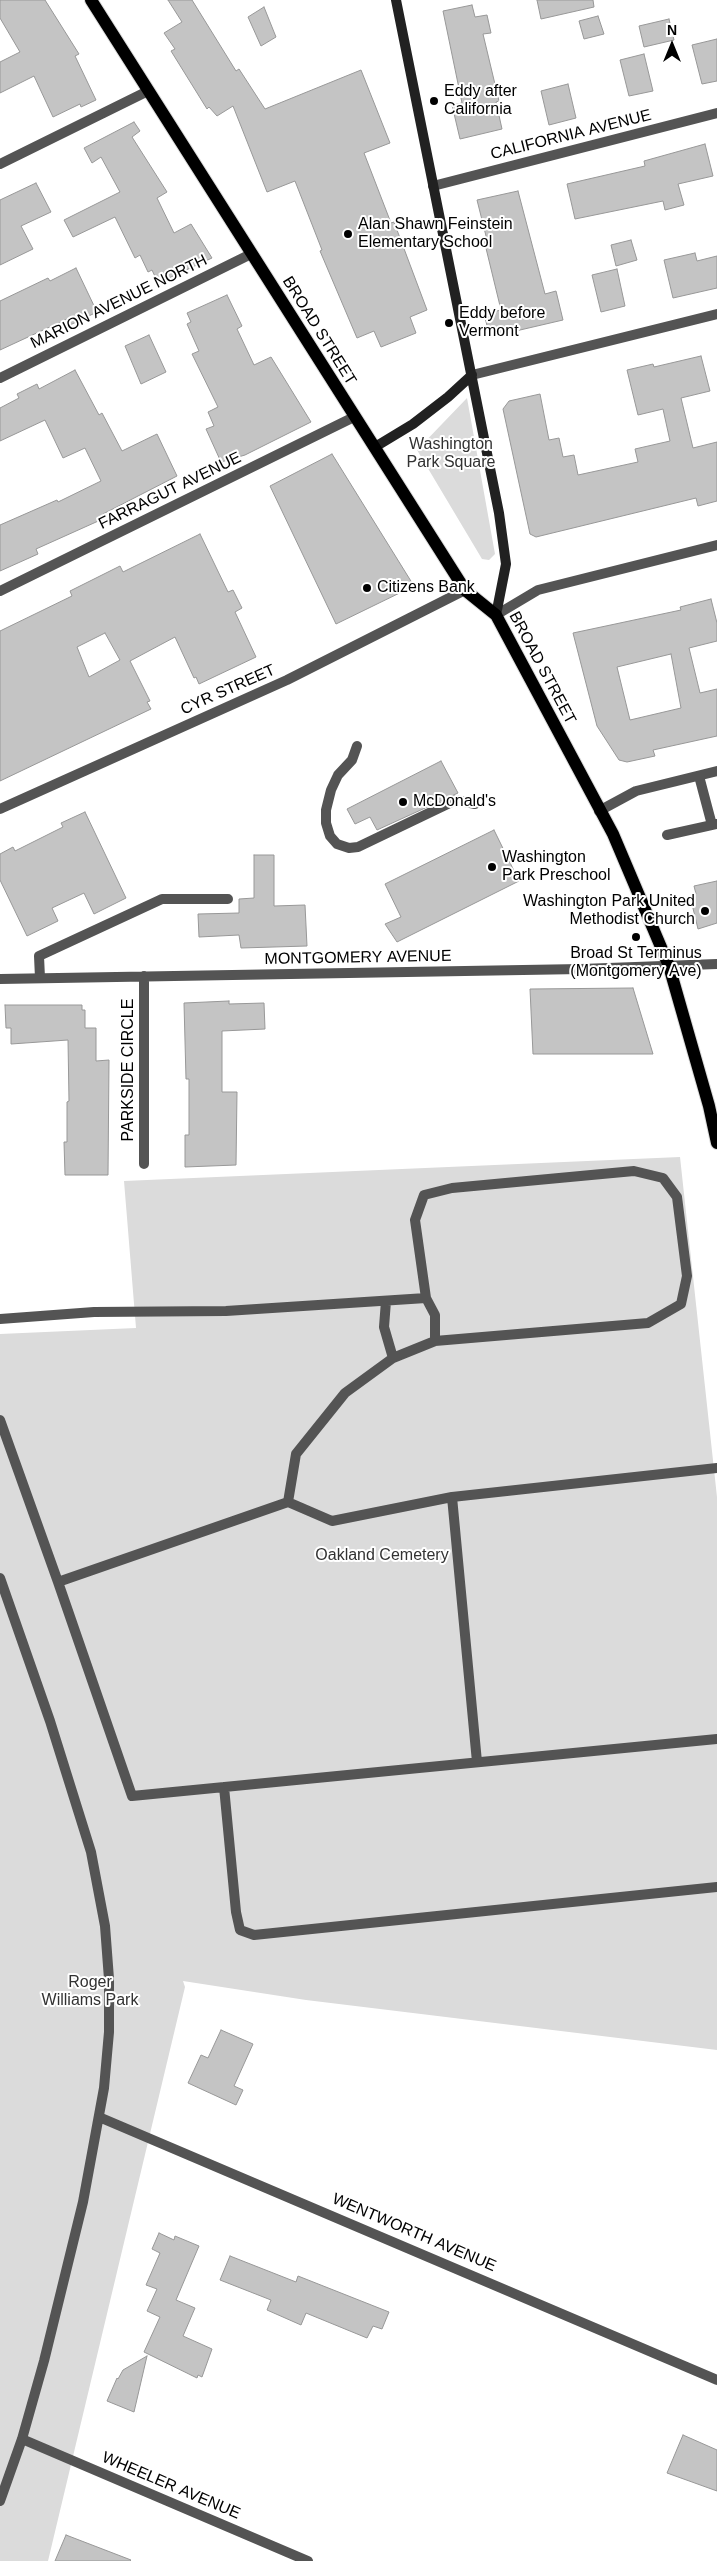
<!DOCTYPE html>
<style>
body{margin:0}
#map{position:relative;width:717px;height:2561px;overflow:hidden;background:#fff;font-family:Helvetica,sans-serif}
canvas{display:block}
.north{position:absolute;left:647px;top:20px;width:50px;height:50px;-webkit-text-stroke:4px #fff;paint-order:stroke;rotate:0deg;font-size:14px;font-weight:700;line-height:20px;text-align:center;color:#000}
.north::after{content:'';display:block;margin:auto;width:18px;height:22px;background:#000;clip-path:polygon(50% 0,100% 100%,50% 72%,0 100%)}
</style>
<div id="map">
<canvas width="717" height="2561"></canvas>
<div class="north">N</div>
</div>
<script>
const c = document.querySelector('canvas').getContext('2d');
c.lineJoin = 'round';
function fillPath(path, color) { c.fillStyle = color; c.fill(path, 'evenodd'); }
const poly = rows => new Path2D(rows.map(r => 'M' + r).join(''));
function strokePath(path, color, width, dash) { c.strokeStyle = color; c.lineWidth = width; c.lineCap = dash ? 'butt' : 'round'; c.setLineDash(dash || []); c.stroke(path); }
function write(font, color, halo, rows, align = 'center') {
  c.font = font + ' Helvetica,sans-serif'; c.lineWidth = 4; c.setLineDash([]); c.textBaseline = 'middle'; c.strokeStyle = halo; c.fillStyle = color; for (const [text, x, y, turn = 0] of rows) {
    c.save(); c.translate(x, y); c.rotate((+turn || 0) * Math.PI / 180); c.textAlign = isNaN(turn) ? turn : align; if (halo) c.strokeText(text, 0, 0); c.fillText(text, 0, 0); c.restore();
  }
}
fillPath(poly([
 [467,398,495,554,489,560,482,559,417,450],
 [680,1157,717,1497,717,2050,306,2000,183,1981,185,1987,48,2561,0,2561,0,1334,136,1328,124,1181]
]), '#dbdbdb');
const building = poly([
 [0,0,45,0,79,54,75,56,96,100,81,107,80,104,53,117,34,76,0,93,0,62,20,52,0,18,0,0],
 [168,0,192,0,236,71,239,69,265,109,361,70,390,143,364,153,391,223,394,222,427,310,410,317,416,333,381,347,374,331,357,338,320,251,322,250,295,181,267,192,233,106,217,116,209,107,207,109,171,51,175,49,164,33,182,22,168,0],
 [537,0,593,0,594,7,541,19,537,0],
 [472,5,475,17,487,15,491,33,483,34,499,101,496,102,502,129,460,139,452,105,462,103,443,11,472,5],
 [264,7,276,37,261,46,248,17,264,7],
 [598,16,604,34,584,39,579,21,598,16],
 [669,19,674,40,644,47,639,26,669,19],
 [717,39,717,81,702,84,692,45,717,39],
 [644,54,653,91,629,96,620,60,644,54],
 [568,84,576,118,549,125,541,91,568,84],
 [134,122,140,131,132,137,167,192,157,198,174,233,191,224,212,258,158,283,152,270,148,272,140,255,135,258,115,217,73,237,64,220,120,192,101,157,92,163,84,148,134,122],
 [705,144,713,176,678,184,684,205,665,210,663,201,575,219,567,184,645,166,644,161,705,144],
 [36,183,51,212,21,226,33,249,0,265,0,200,36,183],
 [518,191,545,294,556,291,563,320,490,337,484,314,501,310,484,240,487,240,477,200,518,191],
 [631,240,637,260,616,266,611,245,631,240],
 [695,253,697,261,717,256,717,288,673,298,664,260,695,253],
 [76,268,97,312,70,325,67,319,0,350,0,301,48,278,50,281,76,268],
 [617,269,625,306,601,312,592,275,617,269],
 [227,295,242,326,237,329,254,365,271,357,311,422,245,455,221,462,206,429,214,426,208,412,218,407,192,354,199,351,187,324,191,322,187,313,227,295],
 [149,335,166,372,141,384,125,346,149,335],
 [701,356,710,391,681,398,693,448,717,442,717,501,698,506,696,498,536,537,530,534,503,409,509,401,540,394,549,440,559,438,563,457,574,455,578,475,638,462,635,449,670,441,663,409,638,415,627,370,653,364,654,367,701,356],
 [75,370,99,415,102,413,122,451,157,434,177,476,103,514,105,518,36,549,38,554,0,571,0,525,57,500,58,502,101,481,85,448,63,458,45,420,0,441,0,408,19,398,17,394,37,384,39,389,75,370],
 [332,454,414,586,336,624,270,486,332,454],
 [200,534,228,592,233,590,242,608,235,612,256,657,199,684,196,677,194,678,175,637,130,661,150,701,147,702,151,709,0,781,0,631,72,596,70,591,120,566,123,572,200,534],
 [105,633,120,660,89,677,77,647,105,633],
 [711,599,717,623,717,641,689,648,700,693,717,689,717,736,653,750,655,756,627,762,619,760,597,726,573,633,681,610,680,607,711,599],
 [671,654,681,708,630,720,617,667,671,654],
 [441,761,458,793,377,830,370,817,355,824,347,809,441,761],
 [85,812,126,898,94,914,84,893,52,908,58,921,27,936,0,880,0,854,13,847,15,851,63,827,61,823,85,812],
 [494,830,519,881,397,942,385,924,401,917,385,884,494,830],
 [254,855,274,855,274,906,305,905,307,946,241,948,239,935,199,937,198,914,239,913,239,899,254,898,254,855],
 [717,881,717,923,698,929,690,896,696,894,694,886,717,881],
 [633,988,653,1054,533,1054,530,989,633,988],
 [229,1001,229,1004,264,1003,265,1029,222,1031,222,1092,237,1092,236,1165,185,1167,185,1135,189,1135,189,1079,186,1079,184,1003,229,1001],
 [5,1005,82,1005,82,1010,85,1010,85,1028,96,1028,96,1061,109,1060,108,1175,65,1175,64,1142,67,1142,67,1102,69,1101,68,1040,11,1044,11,1028,6,1028,5,1005],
 [221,2030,253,2044,234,2086,243,2090,236,2105,188,2083,201,2055,208,2058,221,2030],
 [159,2233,174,2240,175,2236,199,2246,176,2300,195,2308,183,2336,212,2349,202,2377,198,2375,197,2378,144,2352,160,2317,147,2311,157,2289,146,2285,160,2253,152,2249,159,2233],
 [230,2256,296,2282,298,2276,389,2312,382,2329,373,2326,367,2338,306,2313,301,2325,267,2310,271,2300,220,2280,230,2256],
 [147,2356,134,2412,107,2401,117,2378,118,2379,123,2370,147,2356],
 [683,2435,717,2450,717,2491,667,2473,683,2435],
 [66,2535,131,2560,130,2561,55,2561,66,2535]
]);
fillPath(building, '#c4c4c4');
strokePath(building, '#989898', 1);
const primary = poly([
 [91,0,465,590,496,615,613,834,669,966,709,1106,717,1143]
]);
strokePath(primary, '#dbdbdb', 14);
strokePath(poly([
 [357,746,352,760,338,775,331,790,326,810,326,823,330,836,337,844,349,848,358,847,456,800,475,804],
 [699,776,712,825],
 [667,835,717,824],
 [40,978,39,956,162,899,228,899],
 [426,1298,435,1315,435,1341],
 [386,1301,384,1327,393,1358],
 [0,1319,94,1312,226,1311,426,1298,415,1220,424,1195,452,1188,634,1171,663,1178,677,1197,687,1276,681,1304,648,1323,435,1341,393,1358,345,1393,296,1454,288,1502,332,1521,452,1497,717,1468],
 [0,1420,58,1582],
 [452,1497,477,1762],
 [288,1502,58,1582,132,1796,717,1739],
 [224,1787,236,1912,240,1930,254,1935,717,1887]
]), '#545454', 10);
strokePath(poly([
 [0,164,148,91],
 [433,186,717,113],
 [472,375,717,314],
 [0,378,251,254],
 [0,591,354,417],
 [496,615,538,590,717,545],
 [0,809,287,680,465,590],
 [599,811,636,791,717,771],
 [144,976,144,1164],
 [0,979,581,969,717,964],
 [0,1578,50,1721,91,1852,105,1926,109,1979,109,2032,104,2088,83,2202,44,2361,22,2439,0,2501],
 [99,2117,717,2380],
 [22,2439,308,2561]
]), '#545454', 10);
strokePath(poly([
 [396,0,499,513,506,564,496,615],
 [375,447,413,424,448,397,472,375]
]), '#212121', 10);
strokePath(primary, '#000', 12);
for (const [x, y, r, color] of [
 [434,101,5,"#000"],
 [348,234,5,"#000"],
 [449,323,5,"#000"],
 [367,588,5,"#000"],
 [403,802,5,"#000"],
 [492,867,5,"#000"],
 [705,911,5,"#000"],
 [636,937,5,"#000"]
]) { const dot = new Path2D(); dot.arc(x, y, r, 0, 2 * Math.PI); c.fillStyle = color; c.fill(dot); strokePath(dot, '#fff', 2); }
write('16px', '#000', '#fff', [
 ["Eddy after",444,92],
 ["California",444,110],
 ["Alan Shawn Feinstein",358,225],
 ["Elementary School",358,243],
 ["Eddy before",459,314],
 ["Vermont",459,332],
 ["Citizens Bank",377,588],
 ["McDonald's",413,802],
 ["Washington",502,858],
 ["Park Preschool",502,876],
 ["Washington Park United",695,902,"right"],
 ["Methodist Church",695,920,"right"],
 ["Broad St Terminus",636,954,"center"],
 ["(Montgomery Ave)",636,972,"center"]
], 'left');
write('16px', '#000', '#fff', [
 ["CALIFORNIA AVENUE",571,135,-14],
 ["MARION AVENUE NORTH",119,302,-26],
 ["BROAD STREET",319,331,58],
 ["FARRAGUT AVENUE",170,491,-26],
 ["BROAD STREET",542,668,62],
 ["CYR STREET",228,690,-24],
 ["MONTGOMERY AVENUE",358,958,-1],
 ["PARKSIDE CIRCLE",129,1070,-90],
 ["WENTWORTH AVENUE",414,2233,23],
 ["WHEELER AVENUE",171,2486,23]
]);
write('16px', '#323232', '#fff', [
 ["Washington",451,445],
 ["Park Square",451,463],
 ["Oakland Cemetery",382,1556],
 ["Roger",90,1983],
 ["Williams Park",90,2001]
]);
</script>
